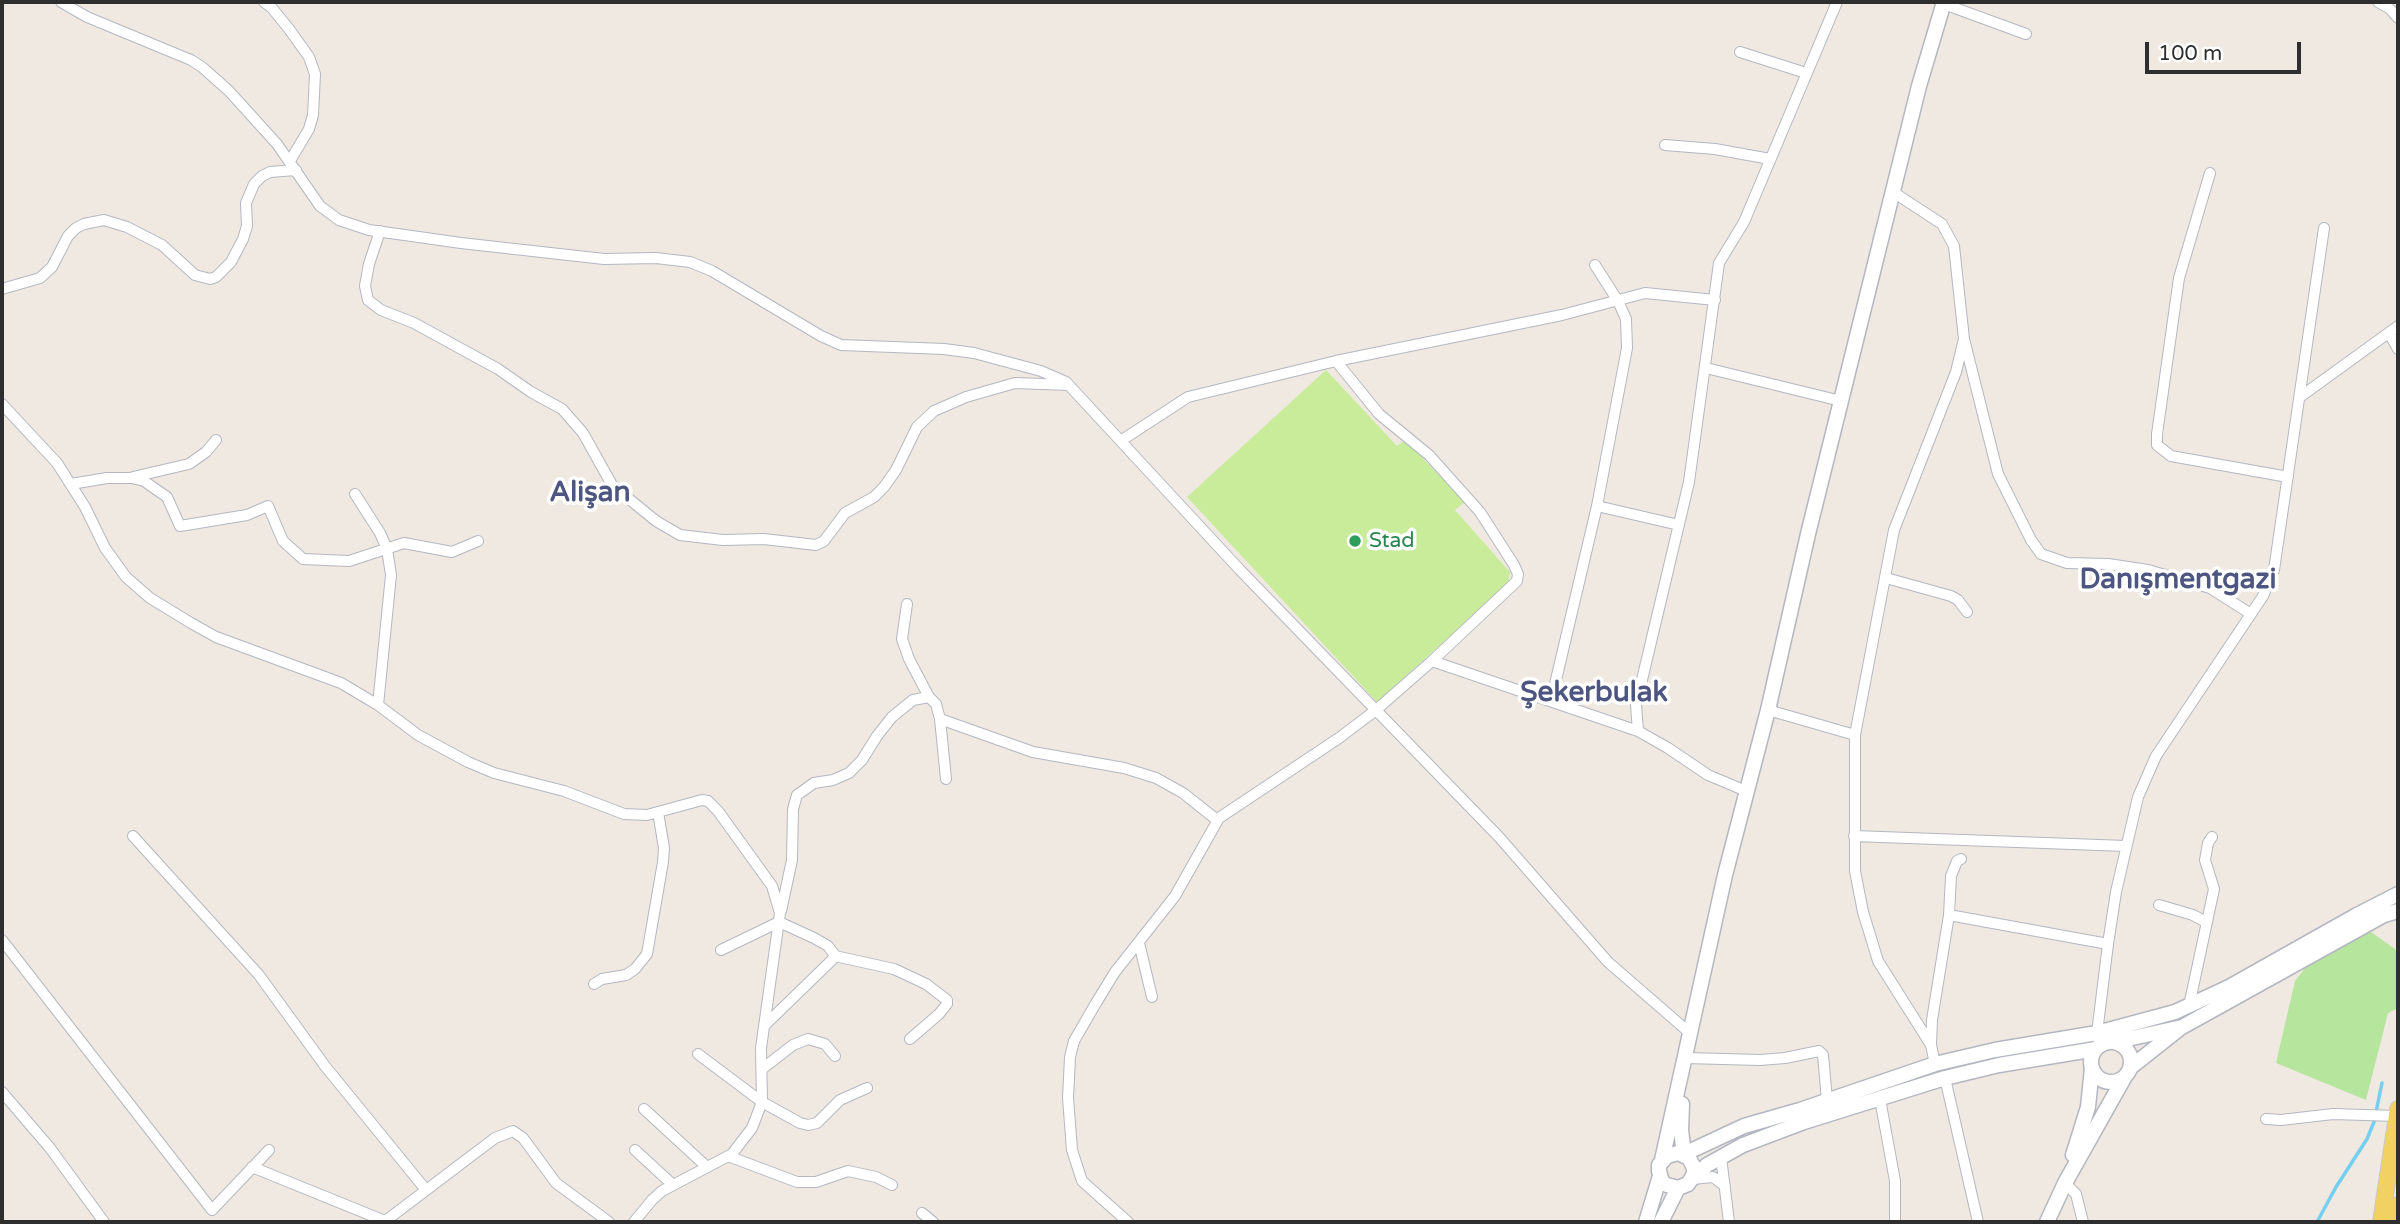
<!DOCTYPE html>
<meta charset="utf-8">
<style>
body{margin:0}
#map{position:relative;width:2400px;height:1224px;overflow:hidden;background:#efe9e1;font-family:"Varela Round",sans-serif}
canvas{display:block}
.frame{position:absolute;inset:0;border:4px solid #2e2e2e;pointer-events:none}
.scale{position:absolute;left:2145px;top:42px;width:156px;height:32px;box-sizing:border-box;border:4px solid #2e2e2e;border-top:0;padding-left:9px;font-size:21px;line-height:24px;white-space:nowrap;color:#2e2e2e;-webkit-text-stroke:5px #fff;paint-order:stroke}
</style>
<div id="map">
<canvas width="2400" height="1224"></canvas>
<div class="frame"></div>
<div class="scale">100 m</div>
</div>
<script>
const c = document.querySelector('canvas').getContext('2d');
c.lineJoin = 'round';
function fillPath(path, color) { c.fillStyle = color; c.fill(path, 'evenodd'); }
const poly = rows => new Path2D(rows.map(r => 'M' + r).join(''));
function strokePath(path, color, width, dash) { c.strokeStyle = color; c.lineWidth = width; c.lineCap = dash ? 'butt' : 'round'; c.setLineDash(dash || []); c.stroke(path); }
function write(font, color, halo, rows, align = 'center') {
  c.font = font + ' "Varela Round",sans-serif'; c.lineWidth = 7; c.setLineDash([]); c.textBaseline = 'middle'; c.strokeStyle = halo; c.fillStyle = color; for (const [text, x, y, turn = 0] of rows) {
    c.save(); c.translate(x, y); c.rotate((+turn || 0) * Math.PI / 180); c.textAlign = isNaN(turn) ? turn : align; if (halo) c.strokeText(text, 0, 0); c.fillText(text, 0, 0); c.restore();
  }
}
fillPath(poly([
 [2371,932,2395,949,2398,958,2398,1008,2388,1013,2366,1100,2276,1063,2295,981,2310,962,2344,942]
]), '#b6e59e');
fillPath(poly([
 [1326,370,1397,446,1405,440,1465,502,1455,510,1510,572,1508,584,1377,702,1187,497]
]), '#c9ec9a');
strokePath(poly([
 [2317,1222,2336,1187,2367,1139,2374,1122,2382,1083]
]), '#75cff0', 3.5);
const street = poly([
 [61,2,87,17,191,60,202,67,229,91,277,144,320,206,339,220,369,230,461,243,604,259,656,258,690,262,712,271,821,336,841,345,944,349,974,353,1041,371,1066,382,1240,570,1499,837,1608,962,1691,1034],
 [264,2,272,8,289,29,309,57,315,74,313,115,309,129,290,161],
 [2378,2,2389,8,2398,18],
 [1944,4,2026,34],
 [1740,52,1806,73],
 [1665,145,1715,149,1770,159],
 [2210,173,2179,278,2157,434,2157,445,2171,456,2288,477],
 [1893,192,1942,224,1954,246,1964,339,1998,474,2031,540,2041,554,2067,563,2108,564,2148,570,2210,588,2251,614],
 [380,231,369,264,365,286,368,300,381,310,414,323,498,369,531,392,562,409,583,433,612,485,656,521,680,535,723,540,764,539,816,545,824,541,845,513,874,497,884,487,896,470,917,427,934,411,966,397,1015,383,1069,385],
 [2,289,40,278,52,267,68,236,76,228,84,224,104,220,127,227,162,245,195,275,210,279,216,277,231,262,243,239,247,226,246,203,254,184,262,176,270,172,296,170],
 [2389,333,2398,349],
 [1706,368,1841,401],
 [2300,397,2398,326],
 [2,404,57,463,85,507,105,548,126,577,150,598,191,623,216,637,341,683,378,705,418,735,468,762,494,773,564,791,624,814,647,815,702,800,708,801,718,811,772,886,780,913,761,1048,762,1102,752,1128,732,1154,662,1191,652,1200,634,1222],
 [1122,440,1188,397,1336,361,1562,315,1645,293,1715,300],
 [133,477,189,464,206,452,216,440],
 [71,484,107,478,132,478,144,481,167,497,180,526,247,515,268,506,283,541,303,559,349,561,404,543,452,552,478,541],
 [355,494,380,533,387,549,391,575,378,705],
 [1597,506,1679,525],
 [1886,578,1951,596,1958,600,1967,612],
 [907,604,902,639,909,659,929,697],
 [1432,661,1638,731],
 [1551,701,1597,506,1627,348,1626,319,1618,301,1595,265],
 [1768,710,1855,735],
 [940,719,1033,752,1124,768,1156,778,1183,793,1217,820],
 [1746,791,1708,775,1668,748,1638,731,1636,705,1689,482,1719,263,1744,222,1837,2],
 [133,836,259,975,325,1066,426,1190],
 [1854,836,2126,846],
 [2159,905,2193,915,2206,922],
 [781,911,792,860,793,809,797,795,814,783,833,780,849,773,862,760,877,736,892,717,913,700,929,697,936,704,940,719,946,779],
 [1949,915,2108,944],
 [2,940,212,1210,269,1150],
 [1139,943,1152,997],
 [721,950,779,922,814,938,828,946,834,954,833,959,764,1026],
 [835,956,894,969,926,984,947,1000,947,1004,939,1014,910,1039],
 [594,984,602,979,626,975,635,969,647,954,663,862,664,848,658,812],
 [2189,1006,2214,889,2205,860,2208,843,2212,837],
 [2101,1044,2097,1033,2108,944,2116,892,2138,797,2156,756,2263,596,2274,570,2324,228],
 [1931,1045,1932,1020,1949,915,1951,876,1957,861,1961,859],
 [698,1054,762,1102,800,1123,808,1125,817,1123,840,1100,867,1088],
 [1686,1058,1760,1060,1785,1058,1819,1051,1823,1055,1827,1100],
 [1935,1064,1931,1045,1878,961,1863,912,1855,871,1855,735,1894,530,1956,372,1964,339],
 [762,1069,793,1045,808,1039,825,1044,835,1056],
 [1945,1078,1978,1222],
 [2,1092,50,1148,104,1222],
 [1880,1099,1895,1181,1895,1222],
 [644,1109,707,1167],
 [2266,1119,2281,1120,2333,1114,2397,1116],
 [635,1150,673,1185],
 [728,1156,797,1182,816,1182,848,1171,876,1177,892,1185],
 [1721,1157,1729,1222],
 [252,1167,385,1221],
 [1692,1179,1713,1177,1725,1186],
 [2065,1183,2076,1194,2083,1222],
 [922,1213,933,1222],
 [384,1222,495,1138,513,1131,523,1138,556,1183,609,1222],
 [1128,1222,1082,1181,1072,1150,1068,1098,1070,1057,1074,1041,1096,1003,1115,972,1175,896,1219,818,1339,738,1376,710,1432,661,1517,581,1518,574,1514,565,1480,512,1429,455,1379,414,1336,361]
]);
const secondary = poly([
 '2091 1062a20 20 0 1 1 40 0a20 20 0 1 1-40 0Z',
 [2114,1042,2182,1027,2384,915,2398,911],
 [2131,1067,2179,1029],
 [1682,1104,1681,1130,1684,1154,1744,1126,1800,1110,1935,1064,1995,1050,2097,1033,2175,1012,2229,987,2357,915,2398,894],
 [2073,1155,2088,1107,2092,1068],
 [1662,1160,1725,875,1768,710,1808,534,1919,86,1944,2],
 [1692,1179,1707,1165,1743,1145,1804,1122,1945,1078,1999,1065,2096,1049],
 [1646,1222,1660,1176],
 [1661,1222,1678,1188,1688,1184,1694,1174,1694,1168,1689,1158,1678,1153,1667,1156,1659,1165,1659,1171,1662,1182,1667,1185,1678,1188],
 [2047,1222,2065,1183,2124,1078]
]);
const primary = poly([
 [2381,1222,2398,1109],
 [2396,1222,2398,1205]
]);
strokePath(street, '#b4b7c1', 12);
strokePath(secondary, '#b4b7c1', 17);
strokePath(primary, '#c9c9c9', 18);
strokePath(street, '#fff', 10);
strokePath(secondary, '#fff', 14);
strokePath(primary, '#f2d163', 16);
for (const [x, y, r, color] of [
 [1355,541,7,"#2e9e5b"]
]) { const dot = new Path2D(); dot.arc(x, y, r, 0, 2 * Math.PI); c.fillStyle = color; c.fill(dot); strokePath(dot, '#fff', 2.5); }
write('21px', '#27864d', '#fff', [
 ["Stad",1369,541]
], 'left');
write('bold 28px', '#4d5680', '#fff', [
 ["Alişan",590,494],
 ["Danışmentgazi",2178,581],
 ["Şekerbulak",1594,694]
]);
</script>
